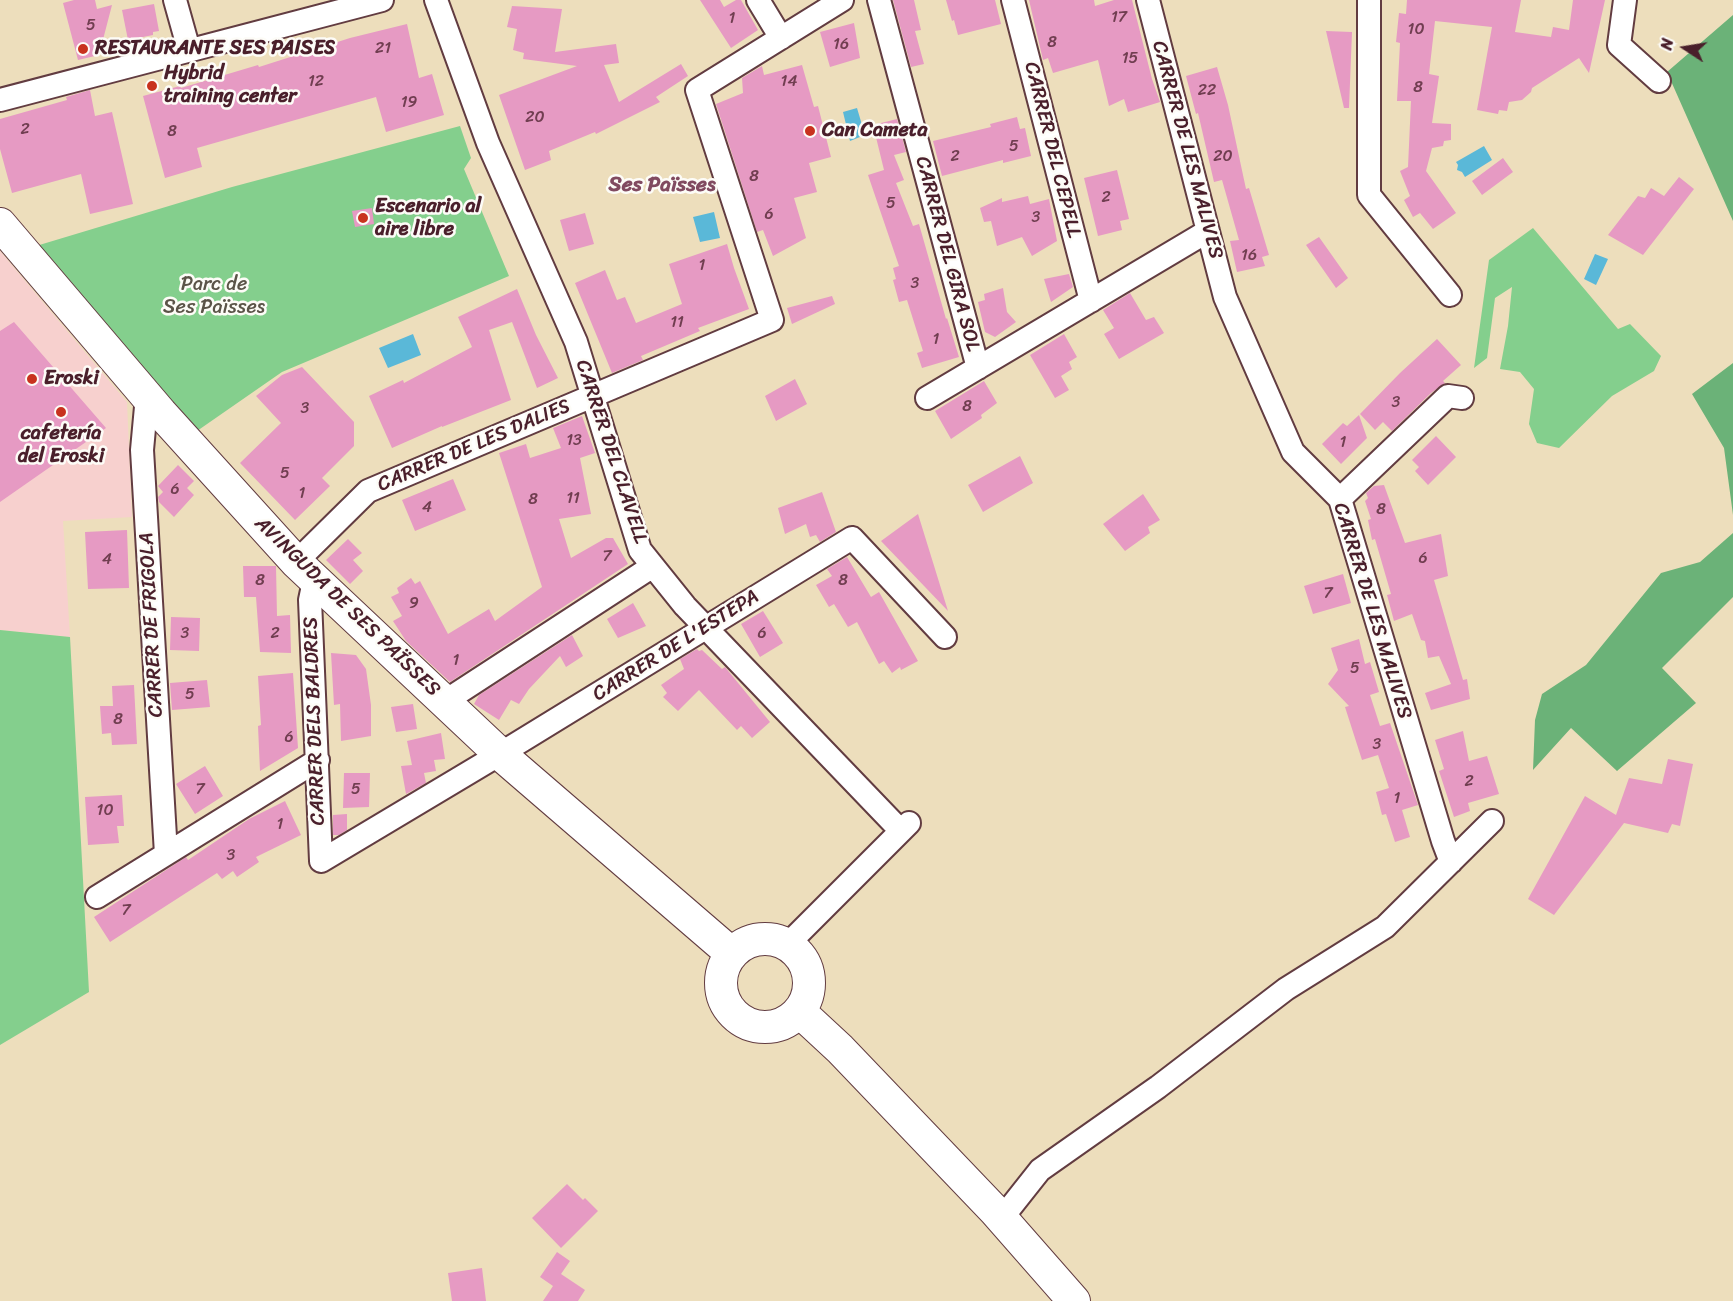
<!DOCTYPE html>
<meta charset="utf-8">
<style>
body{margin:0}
#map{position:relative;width:1733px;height:1301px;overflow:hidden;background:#eddebc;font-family:Sriracha,sans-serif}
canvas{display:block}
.north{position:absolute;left:1655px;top:18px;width:60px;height:60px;-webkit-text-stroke:4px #fdfcf7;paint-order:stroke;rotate:282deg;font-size:16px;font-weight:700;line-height:24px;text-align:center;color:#4a1f2b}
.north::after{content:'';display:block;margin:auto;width:21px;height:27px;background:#4a1f2b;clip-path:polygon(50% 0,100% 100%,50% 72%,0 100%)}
</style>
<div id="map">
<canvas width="1733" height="1301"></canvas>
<div class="north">N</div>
</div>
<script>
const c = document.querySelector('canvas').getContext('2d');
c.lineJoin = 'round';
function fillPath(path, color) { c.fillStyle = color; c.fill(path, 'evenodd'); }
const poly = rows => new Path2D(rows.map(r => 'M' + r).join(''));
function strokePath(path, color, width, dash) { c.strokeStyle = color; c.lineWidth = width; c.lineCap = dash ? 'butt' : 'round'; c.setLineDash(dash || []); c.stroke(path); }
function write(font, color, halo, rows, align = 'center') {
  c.font = font + ' Sriracha,sans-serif'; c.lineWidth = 5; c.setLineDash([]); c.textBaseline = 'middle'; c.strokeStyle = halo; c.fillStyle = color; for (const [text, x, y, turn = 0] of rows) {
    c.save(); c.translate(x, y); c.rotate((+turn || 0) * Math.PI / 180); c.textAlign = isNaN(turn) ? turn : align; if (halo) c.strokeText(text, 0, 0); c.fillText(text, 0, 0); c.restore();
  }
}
fillPath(poly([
 [0,251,127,402,132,517,63,521,70,637,0,630]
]), '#f7d0ce');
fillPath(poly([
 [460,126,471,158,464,169,509,276,282,372,197,431,36,246,232,187],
 [1533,228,1618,329,1630,324,1661,356,1654,371,1612,396,1559,448,1537,443,1529,424,1534,389,1520,372,1500,369,1508,326,1512,287,1495,298,1487,358,1474,368,1489,260],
 [0,630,70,637,89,992,0,1045]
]), '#84cf8d');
fillPath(poly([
 [1733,15,1733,221,1667,72],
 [1733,363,1733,515,1724,448,1692,394],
 [1733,533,1733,597,1662,668,1696,703,1617,771,1571,728,1533,770,1535,720,1542,694,1586,665,1661,573,1700,562]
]), '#6bb278');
fillPath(poly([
 [857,108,865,135,850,141,843,112],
 [1484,146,1492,160,1465,177,1462,172,1457,170,1458,165,1456,162],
 [714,212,720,238,700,242,693,217],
 [1595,254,1608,259,1596,285,1584,279],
 [413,334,421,355,388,368,379,348]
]), '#5ab8d8');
fillPath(poly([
 [74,0,95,0,97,9,112,5,99,55,78,60,63,3],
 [700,0,720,0,724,7,736,0,741,0,758,30,731,48],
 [893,0,914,0,921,30,915,31,924,64,911,67],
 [946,0,995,0,1001,24,958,35,954,20,952,21],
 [1029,0,1094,0,1095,6,1114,0,1132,0,1152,79,1160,102,1128,112,1124,99,1109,106,1098,60,1053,73,1048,58,1043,60],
 [1407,0,1521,0,1515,32,1551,37,1553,27,1569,30,1573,0,1605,0,1589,73,1579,58,1532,88,1531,92,1522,100,1509,102,1507,111,1499,110,1498,114,1477,110,1492,27,1435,21,1429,74,1439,76,1432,123,1451,124,1451,140,1444,141,1443,146,1432,148,1426,171,1456,213,1433,229,1420,213,1413,217,1404,200,1410,196,1400,171,1408,167,1411,101,1397,101,1400,43,1396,42,1399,13,1406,14],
 [154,4,159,31,153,32,153,35,128,40,122,10],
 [512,6,562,9,555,52,616,44,619,63,604,65,619,102,681,64,688,76,656,97,660,102,596,134,595,132,549,151,551,160,525,170,499,95,577,66,523,59,524,53,513,50,517,29,507,27],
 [854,23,860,58,830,67,820,32],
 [407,24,419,78,432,74,444,115,386,132,376,97,197,148,202,167,165,178,143,96,180,86,181,88,258,65,259,67,350,38],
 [1326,31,1352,32,1349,108,1344,108],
 [802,65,814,107,818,106,831,157,809,163,817,192,794,198,806,238,773,256,763,230,757,232,716,104,743,93,742,78,762,66,764,75],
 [1217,67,1228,105,1246,189,1249,188,1269,255,1262,257,1265,266,1237,272,1230,241,1239,240,1222,180,1214,182,1198,113,1196,114,1186,76],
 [90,90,95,116,112,112,133,204,90,214,81,174,12,193,0,149,0,119,67,100,66,97],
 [1017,117,1020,129,1025,128,1031,156,1003,163,1003,160,942,176,933,141,991,127,990,124],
 [897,119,906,152,894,155,904,180,896,183,913,226,919,224,946,319,947,318,959,357,922,368,917,353,923,351,907,300,899,302,893,280,896,279,893,268,899,266,868,175,884,170,873,125],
 [1503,158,1513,172,1482,195,1472,181],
 [1117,170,1129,219,1120,221,1122,230,1098,236,1084,178],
 [1679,177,1694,189,1643,255,1608,235,1638,196,1645,198,1651,188,1664,196],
 [1028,196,1030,204,1049,199,1057,241,1032,256,1022,237,997,246,991,221,984,222,980,208,1002,198,1002,202],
 [372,208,374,224,355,227,352,211],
 [585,213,594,244,569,251,560,220],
 [1319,237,1348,278,1336,288,1306,245],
 [727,244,734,268,749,309,698,328,700,331,641,356,643,360,612,373,575,283,605,270,617,300,625,297,636,323,682,304,669,264],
 [1069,274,1073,287,1051,302,1044,279],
 [1003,288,1007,312,1016,322,995,337,985,332,978,302,985,300,984,294],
 [517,289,536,335,558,378,537,388,512,322,489,330,511,400,442,427,442,426,392,448,369,396,403,380,404,383,472,347,458,317],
 [1130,293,1146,320,1154,317,1164,333,1119,359,1104,334,1114,328,1103,310],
 [832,296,835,304,792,324,787,308],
 [14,322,106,428,0,502,0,331],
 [1064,334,1077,357,1069,362,1072,369,1061,376,1069,390,1055,398,1030,355],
 [1437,339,1461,365,1443,381,1445,383,1431,393,1392,431,1383,422,1375,430,1360,414,1400,373],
 [302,367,354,422,354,446,322,478,330,486,295,520,240,463,281,423,256,396,282,375],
 [795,379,807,404,776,421,765,396],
 [984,381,997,403,981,415,982,418,951,439,935,411],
 [1359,415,1367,438,1341,464,1322,444,1343,423,1347,426],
 [582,416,595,453,580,458,591,514,559,519,571,558,606,538,613,538,628,564,450,682,406,641,393,621,402,616,391,597,399,593,397,588,411,578,415,584,420,581,448,634,489,609,495,621,542,587,499,453,526,444,530,458,561,448,553,428],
 [1436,436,1456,457,1428,485,1415,471,1419,467,1412,460],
 [1020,456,1033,483,983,512,968,485],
 [178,465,194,481,187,488,194,495,174,517,159,502,158,497,163,492,158,486],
 [453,479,466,510,415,531,402,500],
 [1384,485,1405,543,1441,534,1448,576,1434,580,1463,680,1467,679,1470,699,1431,710,1425,693,1451,684,1439,656,1428,658,1425,641,1421,640,1412,614,1394,621,1387,595,1391,594,1375,539,1372,540,1368,520,1371,519,1365,501,1368,498,1366,493,1374,486],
 [822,492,836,532,820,542,816,535,810,537,806,524,785,534,778,508],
 [1143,494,1160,520,1148,527,1150,533,1125,551,1103,524],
 [918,514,948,611,881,541],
 [127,530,129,588,88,589,85,532],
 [348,539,362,553,353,560,363,571,350,584,326,560],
 [847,557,871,597,879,592,918,661,901,670,900,667,892,673,884,661,879,664,857,622,848,627,834,604,829,607,816,585,832,576,827,569],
 [243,566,276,566,277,616,290,615,291,653,260,652,256,597,244,597],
 [1343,574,1351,603,1313,614,1304,586],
 [633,603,646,626,618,638,607,619],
 [763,611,783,643,760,657,741,624],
 [171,617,200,618,199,651,170,650],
 [572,635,583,656,566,667,560,656,529,689,519,704,511,700,499,720,474,704,479,695],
 [1359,639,1365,664,1370,662,1379,692,1370,695,1380,726,1390,723,1418,805,1402,810,1410,837,1395,842,1386,814,1382,815,1376,792,1389,788,1378,755,1362,760,1345,707,1349,706,1328,684,1338,670,1331,648],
 [697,649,699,651,702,650,722,669,725,667,770,722,752,738,741,726,737,730,699,690,678,711,663,697,667,693,661,685,684,669,680,659],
 [331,653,356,655,366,669,371,705,371,736,341,741,340,704,334,705],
 [293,673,298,748,260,771,258,726,261,725,258,676],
 [207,680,210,707,172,710,170,683],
 [134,685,137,744,112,745,111,733,102,734,100,706,113,706,112,686],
 [413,704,417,729,396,732,391,707],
 [1463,731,1469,761,1487,756,1499,794,1468,803,1470,811,1454,817,1439,771,1444,769,1435,740],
 [441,733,445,759,434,760,436,771,424,773,426,783,406,794,401,766,412,765,407,741],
 [1668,759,1693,764,1680,826,1672,824,1668,833,1624,823,1554,915,1528,899,1585,796,1616,815,1629,778,1662,784],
 [205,766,223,796,195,814,176,784],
 [344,773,370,773,369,807,343,808],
 [122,795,124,826,117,826,119,843,88,845,85,797],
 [285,801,301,835,256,857,259,862,237,877,233,871,222,879,217,873,110,942,94,917,186,857,188,860,249,819],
 [347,814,347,830,339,835,333,835,333,815],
 [567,1184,583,1200,585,1198,598,1211,561,1248,532,1218],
 [557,1252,570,1261,561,1274,585,1290,578,1301,543,1301,553,1286,540,1277],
 [482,1268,486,1301,452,1301,448,1273]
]), '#e69ac3');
const street = poly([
 [175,0,189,50],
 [436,0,488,143,576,342,640,550,685,606,901,831],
 [758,0,781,38],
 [879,0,978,368],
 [1013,0,1091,301],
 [1148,0,1225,297,1293,452,1340,499,1443,841,1451,862],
 [1369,0,1369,195,1450,295],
 [1625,0,1619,45,1659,81],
 [0,100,382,0],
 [147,396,142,450,166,854],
 [927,398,1208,231],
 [1340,499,1448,396,1462,398],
 [296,562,368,491,772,320,697,90,842,0],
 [314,581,310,600,321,861,500,754,852,538,945,637],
 [444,702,653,566],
 [97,897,318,760],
 [788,944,909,823],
 [1002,1218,1040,1170,1158,1087,1286,989,1385,927,1492,821]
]);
const secondary = poly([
 [0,224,161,413,296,562,500,754,732,954],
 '721 983a44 44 0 1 1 88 0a44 44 0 1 1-88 0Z',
 [799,1011,840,1049,995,1211,1074,1301]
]);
strokePath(street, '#623c41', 26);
strokePath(secondary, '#623c41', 34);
strokePath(street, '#fff', 22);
strokePath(secondary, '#fff', 32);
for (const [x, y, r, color] of [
 [83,49,6,"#c8321e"],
 [152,86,6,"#c8321e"],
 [810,131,6,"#c8321e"],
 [363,218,6,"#c8321e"],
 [32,379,6,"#c8321e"],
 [61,412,6,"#c8321e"]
]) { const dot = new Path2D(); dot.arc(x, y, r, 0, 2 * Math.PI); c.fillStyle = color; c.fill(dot); strokePath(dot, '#fdfcf7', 2); }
write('16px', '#713e51', null, [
 ["17",1119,18],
 ["1",732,19],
 ["5",91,26],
 ["10",1416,30],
 ["8",1052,43],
 ["16",841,45],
 ["21",383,49],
 ["15",1130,59],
 ["12",316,82],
 ["14",789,82],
 ["8",1418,88],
 ["22",1207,91],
 ["19",409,103],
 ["20",535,118],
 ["2",25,130],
 ["8",172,132],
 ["5",1014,147],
 ["2",955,157],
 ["20",1223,157],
 ["8",754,177],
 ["2",1106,198],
 ["5",891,204],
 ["6",769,215],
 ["3",1036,218],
 ["16",1249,256],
 ["1",702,266],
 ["3",915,284],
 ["11",677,323],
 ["1",936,340],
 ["3",1396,403],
 ["8",967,407],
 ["3",305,409],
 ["13",574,441],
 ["1",1343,443],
 ["5",285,474],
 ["6",175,490],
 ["1",302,494],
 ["11",573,499],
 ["8",533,500],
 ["4",427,508],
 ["8",1381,510],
 ["7",607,557],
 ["6",1423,559],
 ["4",107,560],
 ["8",260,581],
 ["8",843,581],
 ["7",1328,594],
 ["9",414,604],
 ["3",185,634],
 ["2",275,634],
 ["6",762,634],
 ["1",456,661],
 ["5",1355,669],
 ["5",190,695],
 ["8",118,720],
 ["6",289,738],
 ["3",1377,745],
 ["2",1469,782],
 ["7",200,790],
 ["5",356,790],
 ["1",1397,799],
 ["10",105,811],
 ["1",280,825],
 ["3",231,856],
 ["7",126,911]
]);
write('bold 20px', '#4a1f2b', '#fdfcf7', [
 ["RESTAURANTE SES PAISES",95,49],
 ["Hybrid",164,74],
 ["training center",164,97],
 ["Can Cameta",822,131],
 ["Escenario al",375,207],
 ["aire libre",375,230],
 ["Eroski",44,379],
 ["cafetería",61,434,"center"],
 ["del Eroski",61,457,"center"]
], 'left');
write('20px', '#4a1f2b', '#fdfcf7', [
 ["CARRER DEL CEPELL",1052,150,76],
 ["CARRER DE LES MALIVES",1187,150,75],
 ["CARRER DEL GIRA SOL",947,254,75],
 ["CARRER DE LES DALIES",474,446,-23],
 ["CARRER DEL CLAVELL",611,452,72],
 ["AVINGUDA DE SES PAÏSSES",347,607,44],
 ["CARRER DE LES MALIVES",1372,611,73],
 ["CARRER DE FRIGOLA",152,625,-93],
 ["CARRER DE L'ESTEPA",676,646,-32],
 ["CARRER DELS BALDRES",315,721,-92]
]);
write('20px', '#5b5448', '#fdfcf7', [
 ["Parc de",214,285],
 ["Ses Païsses",214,308]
]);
write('bold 21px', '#814a60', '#fdfcf7', [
 ["Ses Païsses",662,186]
]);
</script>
